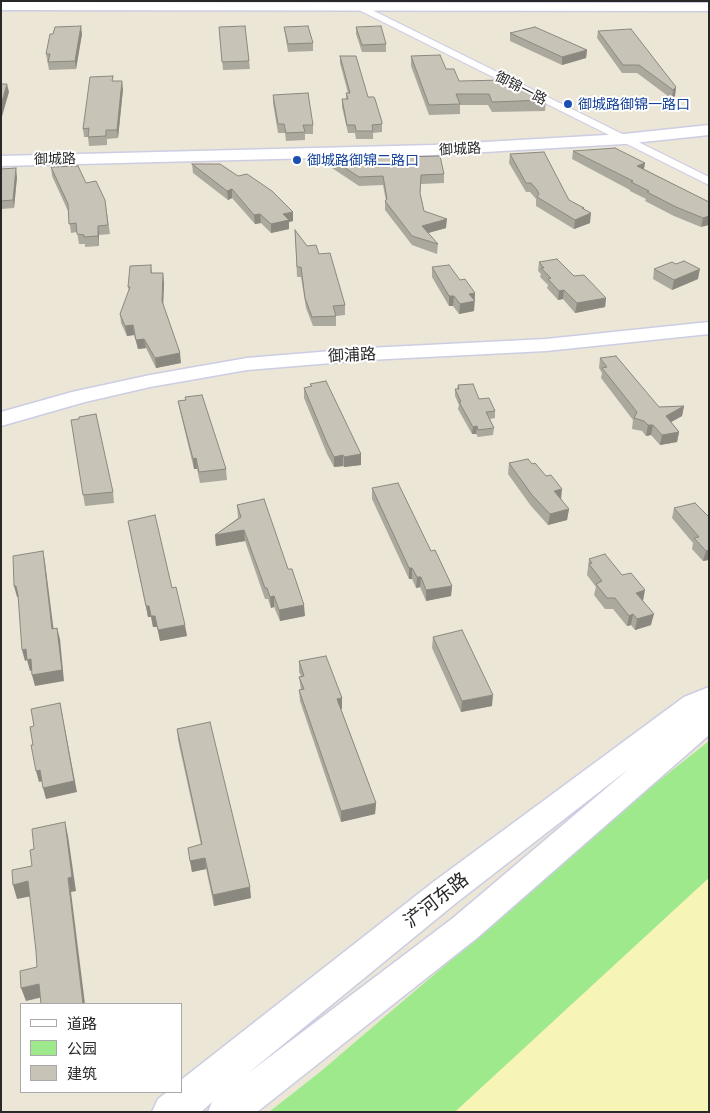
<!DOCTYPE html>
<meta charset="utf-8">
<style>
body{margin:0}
#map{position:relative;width:710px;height:1113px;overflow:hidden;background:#ece6d7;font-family:Barlow,"Noto Sans SC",sans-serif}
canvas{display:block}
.frame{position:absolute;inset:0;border:2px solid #282828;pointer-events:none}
.legend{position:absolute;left:20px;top:1003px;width:162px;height:90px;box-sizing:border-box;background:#fff;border:1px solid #a9a9a9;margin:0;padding:6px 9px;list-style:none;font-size:15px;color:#282828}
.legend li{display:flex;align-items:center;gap:10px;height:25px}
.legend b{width:25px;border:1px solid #a9a9a9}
</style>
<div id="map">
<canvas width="710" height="1113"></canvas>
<div class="frame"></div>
<ul class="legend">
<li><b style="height:6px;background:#fff"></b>道路</li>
<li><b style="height:14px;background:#9fe98d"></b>公园</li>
<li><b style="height:14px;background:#c7c3b7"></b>建筑</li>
</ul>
</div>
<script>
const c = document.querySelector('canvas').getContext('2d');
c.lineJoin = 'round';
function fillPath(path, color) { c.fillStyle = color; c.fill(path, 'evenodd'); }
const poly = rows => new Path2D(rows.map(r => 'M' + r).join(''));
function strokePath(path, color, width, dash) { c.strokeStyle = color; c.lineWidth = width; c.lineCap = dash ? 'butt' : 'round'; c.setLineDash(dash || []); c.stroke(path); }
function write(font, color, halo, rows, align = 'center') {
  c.font = font + ' Barlow,"Noto Sans SC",sans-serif'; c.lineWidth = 4; c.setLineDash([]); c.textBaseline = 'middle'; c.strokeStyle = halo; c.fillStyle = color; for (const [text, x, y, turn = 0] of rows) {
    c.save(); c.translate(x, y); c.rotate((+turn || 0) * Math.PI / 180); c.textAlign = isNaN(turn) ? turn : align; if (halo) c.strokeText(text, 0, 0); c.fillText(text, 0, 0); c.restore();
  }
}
fillPath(poly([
 [709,741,709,878,455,1112,269,1112,320,1072,546,879,602,826]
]), '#9fe98d');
fillPath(poly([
 [709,878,709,1112,455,1112]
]), '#f6f5b6');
const street = poly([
 [360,4,709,177,709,185,357,9,356,7,360,4]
]);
const secondary = poly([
 [1,2,709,3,709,11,1,10,1,2],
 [709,125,709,135,624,144,433,155,1,166,1,156,433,145,624,134,709,125],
 [709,322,709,334,546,351,368,360,247,370,150,387,85,402,1,426,1,412,72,392,150,375,247,358,368,348,546,339,709,322],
 [709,687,709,735,477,938,257,1112,208,1112,212,1102,201,1112,152,1112,158,1099,167,1092,181,1092,181,1080,432,883,684,697,709,687],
 [630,768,453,918,247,1074,456,903,630,768]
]);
strokePath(street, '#cccde3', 2);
strokePath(secondary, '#cccde3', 3);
fillPath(street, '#fff');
fillPath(secondary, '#fff');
fillPath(poly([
 [219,27,249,61,250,69,223,70],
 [284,27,313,43,313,51,288,52,285,34],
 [356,27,386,44,386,52,362,52,356,34],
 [598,31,676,87,675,96,672,99,637,73,622,73,597,38],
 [510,33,587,50,586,58,562,65,510,41],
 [53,34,82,34,76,69,49,70,46,54],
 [340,56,368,97,382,122,382,132,373,133,373,139,356,139,355,133,348,133,342,107,342,99,346,99,346,93,348,93,340,63],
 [411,56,446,69,459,81,546,100,545,111,492,112,488,105,460,105,460,114,429,115,411,66],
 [114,81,123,89,118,138,107,139,107,145,89,146,88,137,84,137,83,129],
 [273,95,313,125,313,134,305,134,305,140,286,141,285,133,278,133,273,103],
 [573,151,645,163,644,169,709,202,701,227,674,216,645,201,646,199,630,191,630,190,572,159],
 [510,154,569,200,584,208,584,210,590,223,574,229,536,206,536,199,530,192,526,192,509,163],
 [332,159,444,174,444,183,421,184,420,194,424,211,446,228,428,233,438,244,437,254,412,245,385,210,385,201,386,201,383,185,359,186,332,168],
 [192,164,293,212,293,221,289,222,289,229,271,233,261,223,255,224,232,198,228,200,193,173],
 [51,167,86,183,105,200,110,234,99,235,99,246,85,247,85,244,79,244,77,232,71,233,68,211,52,176],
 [1,169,17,177,14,208,1,209],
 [295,230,307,246,319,254,345,305,345,315,336,316,336,326,313,326,306,308,301,277,297,277],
 [539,262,574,276,606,298,605,307,575,313,563,299,558,300,547,288,548,285,540,277,541,274,538,271],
 [151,265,152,273,164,282,163,304,181,363,156,368,146,348,138,349,134,335,127,336,121,323,120,314,129,291,128,287],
 [432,267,460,280,475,293,474,311,459,314,453,306,449,306,432,277],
 [654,269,698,279,672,290,653,279],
 [600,358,659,407,684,406,682,416,671,422,679,432,677,442,660,445,651,435,646,436,642,431,632,429,633,420,601,378,602,373,599,368],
 [310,384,361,465,344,467,343,466,334,467,327,454,304,398,304,388,311,387],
 [458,385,479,399,495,411,495,418,490,419,494,428,493,435,478,437,476,434,472,434,458,409,459,405,455,396,455,389,457,389],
 [185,397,226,469,227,480,200,483,197,469,194,469,180,411,178,401,185,400],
 [71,420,113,492,114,503,85,506],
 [509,463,561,499,569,509,567,520,548,525,531,506,508,474],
 [372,488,431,551,452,586,451,596,426,601,420,587,416,588,412,579,409,579,372,499],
 [237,505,305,616,280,621,274,607,271,608,268,599,265,599,245,541,216,546,215,535,238,518],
 [674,508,709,517,709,560,703,561,692,549,693,543,672,518],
 [128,521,172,588,187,636,160,641,157,627,153,627,151,617,148,617],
 [589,559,643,601,651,625,635,630,631,625,627,626,613,609,605,609,594,595,596,587,587,575],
 [433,637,492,706,461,712,432,648],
 [299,661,342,698,342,709,341,709,376,803,375,814,341,822,300,701,299,690,301,690,299,677,301,676,299,672],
 [177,729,251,898,214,906,206,869,192,872,188,848,201,845,178,740]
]), '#aba89d');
fillPath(poly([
 [81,26,82,34,76,69,75,61],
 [587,50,586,58,562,65,562,57],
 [122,81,123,89,118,138,117,130],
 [7,84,9,92,1,120,1,105],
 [676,87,675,96,672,99,673,90],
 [645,163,643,172,637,166],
 [16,168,17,177,14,208,13,200],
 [232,189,232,198,228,200,227,191],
 [582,208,584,208,583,217,591,213,590,223,574,229,575,220],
 [293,212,293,221,289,222,289,229,271,233,271,224,283,214],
 [260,214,261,223,255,224,254,215],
 [709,216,709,225,701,227,703,218],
 [447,219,446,228,421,235,422,226],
 [98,226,99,235,99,246,98,236],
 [700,269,698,279,672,290,674,280],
 [163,273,164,282,163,310,162,301],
 [564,290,563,299,558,300,559,291],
 [475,293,474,311,459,314,460,304,469,294],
 [449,296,454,296,453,306,449,306],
 [606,298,605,307,575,313,577,303],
 [133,325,134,335,127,336,125,326],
 [144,339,146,348,138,349,136,340],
 [180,353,181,363,156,368,155,358],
 [684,406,682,416,664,426,666,416],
 [648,425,653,425,651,435,646,436],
 [477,426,476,434,472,434,473,427],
 [679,432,677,442,660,445,662,435],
 [361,454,361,465,344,467,344,457],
 [343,455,343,466,334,467,334,457],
 [196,458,197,469,194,469,193,459],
 [562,489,561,500,554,491],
 [569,509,567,520,548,525,550,514],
 [244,530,245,541,216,546,215,535],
 [709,550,708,560,703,561,706,551],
 [43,551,45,562,55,640,52,629],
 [409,568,412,568,412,579,409,579],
 [417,577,421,577,420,587,416,588],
 [14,586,16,586,19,597,17,597],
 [452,586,451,596,426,601,426,590],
 [645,590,643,601,636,593],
 [274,596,274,607,271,608,270,597],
 [304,605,305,616,280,621,279,610],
 [146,606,149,606,151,617,148,617],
 [633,614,631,625,627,626,629,616],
 [654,614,651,625,635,630,637,619],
 [151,616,155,616,157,627,153,627],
 [185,625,187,636,160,641,158,630],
 [57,628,60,639,64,681,35,686,32,675],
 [26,649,31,659,34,670,30,671,27,660,25,661,22,650],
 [493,695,492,706,461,712,462,701],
 [342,698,342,709,337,710,337,699],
 [60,703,77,792,46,799,43,788],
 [40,770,43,781,39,782,36,771],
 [376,803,375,814,341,822,341,811],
 [65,822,68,836,76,891,71,892,85,1004,83,1004,68,878],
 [205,858,206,869,192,872,190,861],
 [28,881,32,896,17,899,13,885],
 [250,887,251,898,214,906,213,895],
 [39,984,43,997,26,1001,21,988]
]), '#8b8880');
const building = poly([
 [81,26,75,61,48,62,50,54,46,54,50,34,53,34,55,27,81,26],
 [245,26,249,61,222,62,219,27,245,26],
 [308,26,313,43,288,44,284,27,308,26],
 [381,26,386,44,362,45,356,27,381,26],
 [535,27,587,50,562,57,510,33,535,27],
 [631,29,676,87,673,90,639,65,623,65,598,31,631,29],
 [440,55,446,69,454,69,459,81,505,80,546,100,492,102,489,94,456,94,460,104,429,105,411,56,440,55],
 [340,56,356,56,368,97,374,97,375,99,382,122,382,124,372,125,373,131,356,131,355,125,347,125,342,99,348,99,346,93,350,93,340,56],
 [113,76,112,81,122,81,117,130,106,130,106,136,88,137,89,128,83,129,90,77,113,76],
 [1,84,7,84,1,105,1,84],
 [308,93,313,125,303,125,305,132,286,133,284,124,278,124,273,95,308,93],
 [615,148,645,163,637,166,709,202,709,216,703,218,676,207,647,192,649,191,631,182,633,181,573,151,615,148],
 [544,152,569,200,584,208,582,208,591,213,575,220,537,197,539,194,537,190,531,183,526,183,510,154,544,152],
 [440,156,444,174,421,175,420,193,424,211,447,219,422,226,438,244,412,236,385,201,387,199,383,176,359,177,332,159,440,156],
 [192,164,220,164,238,176,247,174,272,191,293,212,283,214,289,220,271,224,260,214,254,215,232,189,227,191,192,164],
 [78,166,86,183,96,181,105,200,108,225,98,226,98,236,84,237,84,235,77,234,76,223,69,224,68,204,51,167,78,166],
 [16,168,13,200,1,201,1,169,16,168],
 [295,230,307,246,316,245,319,254,330,253,345,305,333,306,336,316,312,317,305,298,301,267,297,267,295,230],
 [557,259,574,276,584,275,606,298,577,303,564,290,559,291,548,279,551,278,541,268,544,268,539,262,557,259],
 [684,261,700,269,674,280,654,269,672,262,676,264,684,261],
 [151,265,151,273,163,273,162,301,180,353,155,358,144,339,136,340,133,325,125,326,120,314,130,287,128,287,130,266,151,265],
 [449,265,460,280,465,279,475,293,469,294,475,301,460,304,454,296,449,296,432,267,449,265],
 [616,356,659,407,684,406,666,416,679,432,662,435,653,425,648,425,644,421,634,418,637,412,602,368,607,367,600,358,616,356],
 [326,381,361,454,344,457,343,455,334,457,327,443,304,388,312,386,310,384,326,381],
 [473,384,479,399,489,398,495,411,486,412,494,428,478,430,477,426,473,427,459,402,461,402,455,389,459,389,458,385,473,384],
 [202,395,226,469,199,472,196,458,193,459,178,401,186,400,185,397,202,395],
 [96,414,113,492,83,495,71,420,79,419,79,417,96,414],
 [528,459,532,464,535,463,546,476,551,475,562,489,554,491,569,509,550,514,532,495,509,463,528,459],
 [398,483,431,551,435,550,452,586,426,590,421,577,417,577,412,568,409,568,372,488,398,483],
 [264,499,288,569,292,569,304,605,279,610,274,596,270,597,267,588,265,588,244,530,215,535,241,517,237,505,264,499],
 [695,503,709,517,709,550,706,551,694,538,699,537,674,508,695,503],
 [155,515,172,588,176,587,185,625,158,630,155,616,151,616,149,606,146,606,128,521,155,515],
 [43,551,52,629,57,628,62,670,32,675,31,659,27,660,26,649,22,650,18,595,16,586,14,586,13,556,43,551],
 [605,554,622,575,631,573,645,590,636,593,654,614,637,619,633,614,629,616,615,598,607,598,596,584,602,581,589,564,592,563,589,559,605,554],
 [462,630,493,695,462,701,433,637,462,630],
 [326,656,342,698,337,699,376,803,341,811,299,690,304,689,299,677,304,676,299,661,326,656],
 [60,703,74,781,43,788,40,770,36,771,31,745,33,745,30,727,34,726,31,709,60,703],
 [210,722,250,887,213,895,205,858,190,861,188,848,202,844,177,729,210,722],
 [65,822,72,877,68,878,83,1004,41,1004,39,984,21,988,20,971,37,967,36,951,28,881,13,885,12,870,32,866,30,850,34,849,32,829,65,822]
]);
fillPath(building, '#c7c3b7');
strokePath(building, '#8b8880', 1);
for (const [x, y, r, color] of [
 [568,104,5,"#1a4fb4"],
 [297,160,5,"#1a4fb4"]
]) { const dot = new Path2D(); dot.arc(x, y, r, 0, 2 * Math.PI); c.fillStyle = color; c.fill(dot); strokePath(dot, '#fff', 2); }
write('14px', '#282828', '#fff', [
 ["御锦一路",521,88,27],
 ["御城路",460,149,-3],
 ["御城路",55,159,-1]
]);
write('14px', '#164399', '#fff', [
 ["御城路御锦一路口",578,104],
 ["御城路御锦二路口",307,160]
], 'left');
write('16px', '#282828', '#fff', [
 ["御浦路",352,355,-3]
]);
write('19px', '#282828', '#fff', [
 ["浐河东路",436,900,-38]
]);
</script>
